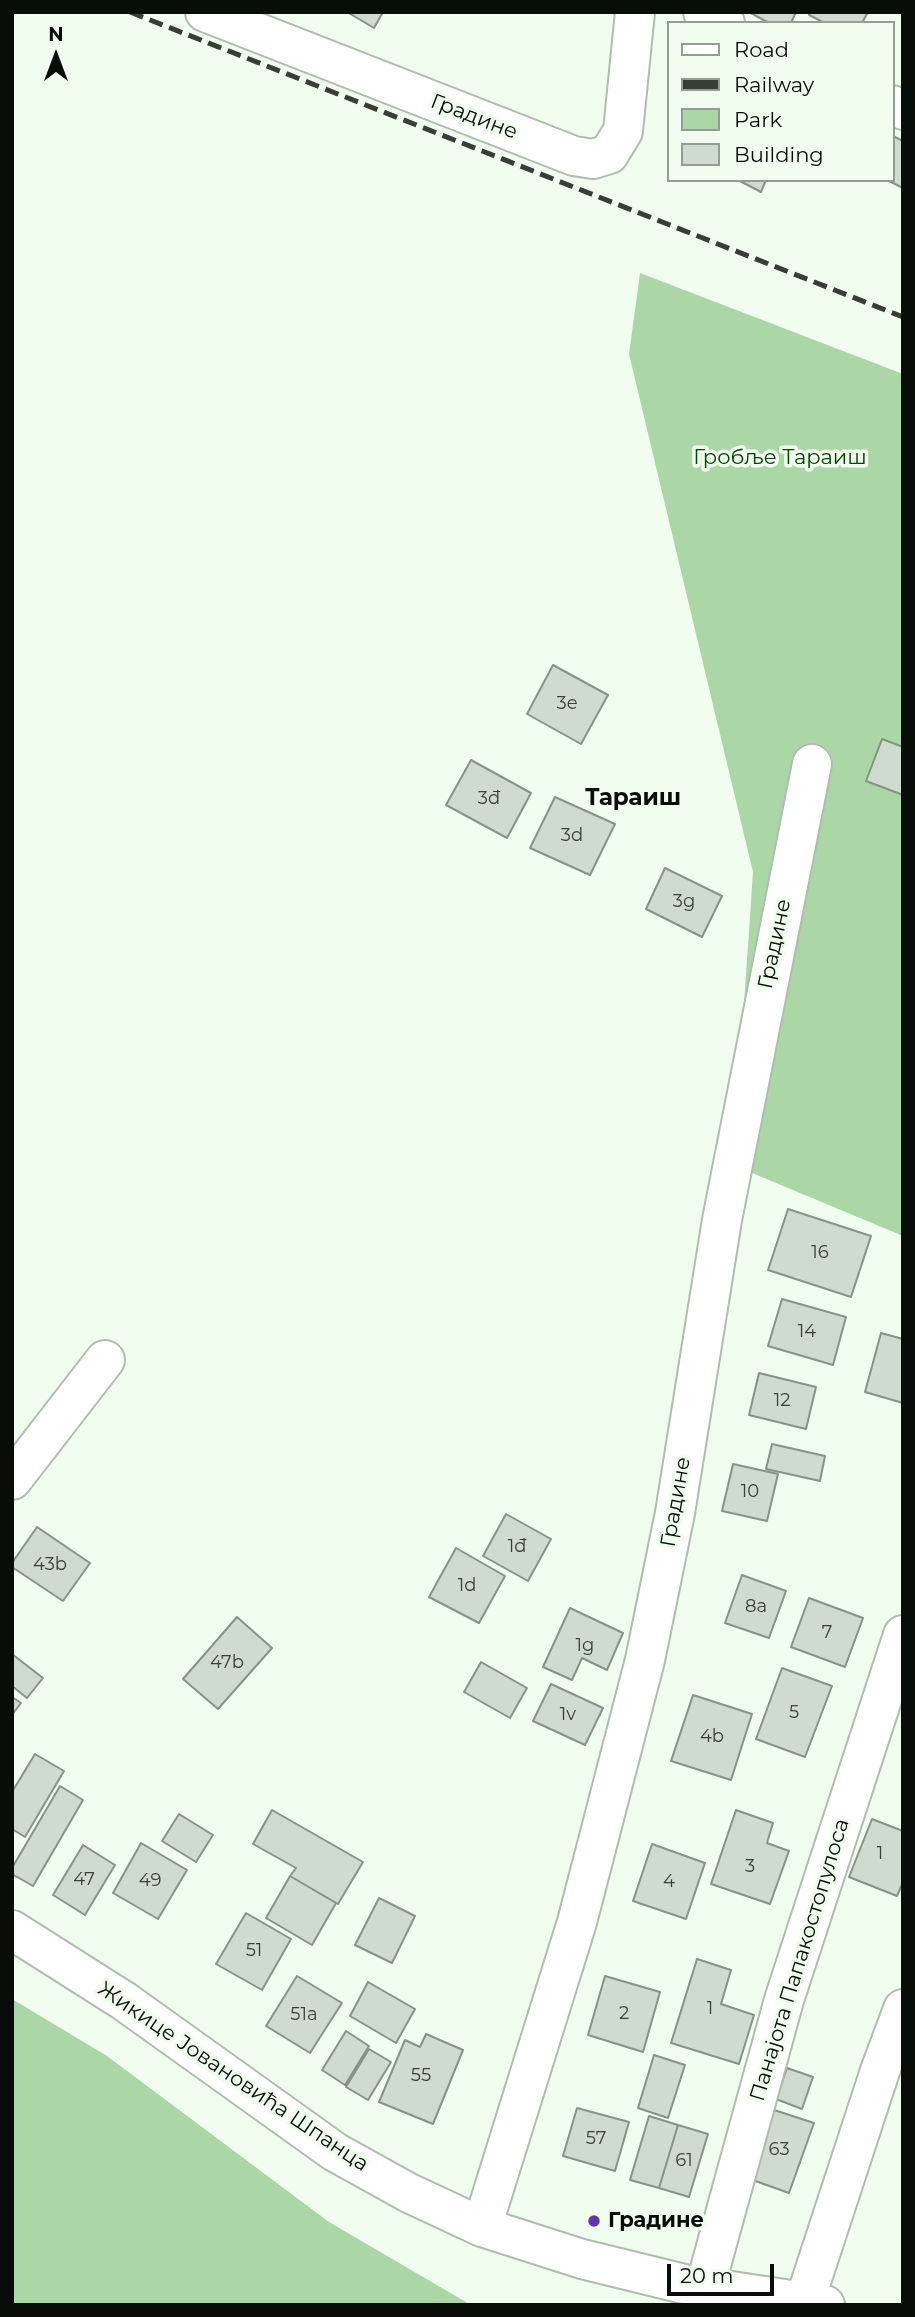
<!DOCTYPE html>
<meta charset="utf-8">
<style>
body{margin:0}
#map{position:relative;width:915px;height:2317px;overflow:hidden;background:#f1fdef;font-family:Montserrat,sans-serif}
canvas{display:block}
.frame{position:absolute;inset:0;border:14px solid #090d09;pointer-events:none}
.legend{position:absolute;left:667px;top:21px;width:228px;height:161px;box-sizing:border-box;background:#f1fdef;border:2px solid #949d93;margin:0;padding:9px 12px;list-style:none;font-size:21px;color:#090d09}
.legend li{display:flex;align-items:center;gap:14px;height:35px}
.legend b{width:35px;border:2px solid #949d93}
.north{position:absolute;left:21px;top:21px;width:70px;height:70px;-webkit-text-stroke:5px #f1fdef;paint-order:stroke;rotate:0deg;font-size:19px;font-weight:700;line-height:28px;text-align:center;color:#090d09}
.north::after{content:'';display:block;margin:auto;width:24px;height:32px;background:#090d09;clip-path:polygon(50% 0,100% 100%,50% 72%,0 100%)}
.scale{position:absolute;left:667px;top:2264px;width:107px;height:32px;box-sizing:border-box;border:4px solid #090d09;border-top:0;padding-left:9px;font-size:21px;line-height:24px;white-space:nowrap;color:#090d09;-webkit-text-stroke:5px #f1fdef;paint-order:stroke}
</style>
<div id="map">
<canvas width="915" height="2317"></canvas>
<div class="frame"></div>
<ul class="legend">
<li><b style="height:9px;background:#fff"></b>Road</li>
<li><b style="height:9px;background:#383d37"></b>Railway</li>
<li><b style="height:19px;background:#abd7a7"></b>Park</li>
<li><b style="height:19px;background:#cfdbce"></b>Building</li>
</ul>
<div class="north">N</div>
<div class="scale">20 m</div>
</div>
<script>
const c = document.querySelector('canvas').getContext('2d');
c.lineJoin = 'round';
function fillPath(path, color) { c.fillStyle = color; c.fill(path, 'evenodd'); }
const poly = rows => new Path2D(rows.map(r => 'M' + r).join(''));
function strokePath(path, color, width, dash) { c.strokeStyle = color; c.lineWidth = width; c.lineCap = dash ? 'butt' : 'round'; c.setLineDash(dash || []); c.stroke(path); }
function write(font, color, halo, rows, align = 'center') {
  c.font = font + ' Montserrat,sans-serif'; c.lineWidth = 7; c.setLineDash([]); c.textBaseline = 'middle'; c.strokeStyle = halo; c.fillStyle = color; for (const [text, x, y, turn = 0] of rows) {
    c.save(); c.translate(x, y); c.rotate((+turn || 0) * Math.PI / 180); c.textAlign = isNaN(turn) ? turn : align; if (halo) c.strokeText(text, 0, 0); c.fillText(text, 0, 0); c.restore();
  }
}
fillPath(poly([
 [640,273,903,374,903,1236,733,1165,753,872,629,354],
 [12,1999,107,2056,329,2222,471,2305,12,2305]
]), '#abd7a7');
const building = poly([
 [347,12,383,12,374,28,347,12],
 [749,12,796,12,791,23,769,23,749,12],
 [810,12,868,12,862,23,820,23,821,21,809,15,810,12],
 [893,136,903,141,903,188,887,180,892,180,893,136],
 [738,180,766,180,761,192,738,180],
 [553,665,608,695,581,744,527,714,553,665],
 [882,739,903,747,903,795,866,781,882,739],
 [471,760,531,793,507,838,446,805,471,760],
 [555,797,615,824,590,875,530,848,555,797],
 [665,868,722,896,702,937,646,909,665,868],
 [788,1209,871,1236,851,1297,768,1270,788,1209],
 [782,1299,846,1317,833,1365,768,1346,782,1299],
 [881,1333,903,1339,903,1403,865,1392,881,1333],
 [759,1373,816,1387,806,1429,749,1415,759,1373],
 [772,1444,825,1456,820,1481,766,1469,772,1444],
 [733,1464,778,1474,767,1521,722,1511,733,1464],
 [506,1514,551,1539,528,1581,483,1556,506,1514],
 [37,1527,90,1563,63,1601,12,1567,12,1563,37,1527],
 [456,1548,505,1576,479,1623,429,1597,456,1548],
 [742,1575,786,1591,769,1638,725,1623,742,1575],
 [809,1598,863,1618,845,1667,791,1647,809,1598],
 [570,1608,623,1633,607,1670,582,1658,572,1680,543,1667,570,1608],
 [237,1617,272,1648,218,1709,183,1679,237,1617],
 [12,1654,43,1678,27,1698,12,1686,12,1654],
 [481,1662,527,1688,510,1718,464,1692,481,1662],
 [782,1668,832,1686,805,1757,756,1739,782,1668],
 [551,1684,603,1708,585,1745,533,1721,551,1684],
 [693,1695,752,1714,731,1780,671,1761,693,1695],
 [12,1697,21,1703,12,1715,12,1697],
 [35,1754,64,1771,25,1837,12,1829,12,1792,35,1754],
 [60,1786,83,1800,33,1886,12,1874,12,1868,60,1786],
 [272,1810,363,1862,338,1904,290,1876,296,1868,253,1844,272,1810],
 [736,1810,773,1823,767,1843,789,1851,770,1904,711,1884,736,1810],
 [179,1814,213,1835,196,1862,162,1841,179,1814],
 [872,1819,903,1831,903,1882,897,1896,849,1877,872,1819],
 [141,1843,187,1870,158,1919,113,1893,141,1843],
 [652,1844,705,1863,686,1919,633,1901,652,1844],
 [83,1845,115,1865,85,1915,53,1895,83,1845],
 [290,1876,336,1903,312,1945,266,1918,290,1876],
 [379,1898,415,1916,392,1963,355,1945,379,1898],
 [246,1913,291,1939,262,1990,216,1964,246,1913],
 [697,1959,731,1970,721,2004,754,2015,739,2064,671,2043,697,1959],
 [297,1976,342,2003,310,2053,266,2026,297,1976],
 [605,1976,660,1992,643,2052,588,2035,605,1976],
 [368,1982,415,2009,396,2043,350,2016,368,1982],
 [346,2031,369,2046,345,2085,322,2070,346,2031],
 [426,2034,463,2050,433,2124,379,2102,405,2040,420,2047,426,2034],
 [369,2049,391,2062,368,2100,346,2087,369,2049],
 [654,2055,685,2065,668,2118,638,2108,654,2055],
 [787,2068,813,2077,802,2109,776,2099,787,2068],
 [577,2108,629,2122,615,2171,563,2156,577,2108],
 [768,2108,814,2123,789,2193,744,2177,768,2108],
 [649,2116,678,2125,659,2188,630,2180,649,2116],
 [678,2125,708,2134,689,2197,659,2188,678,2125]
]);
fillPath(building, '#cfdbce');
strokePath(building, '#889387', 2);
const minor = poly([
 [205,12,574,156,593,159,609,154,623,131,635,12],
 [703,12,725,23],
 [892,105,903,110],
 [12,1480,105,1360],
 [12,1930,124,2001,335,2152,409,2193,482,2227,582,2259,684,2284,825,2305],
 [482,2227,577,1922,645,1660,675,1513,722,1220,812,764],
 [705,2287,784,2000,903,1635],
 [805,2300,880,2071,903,2009]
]);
strokePath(minor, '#b0bcaf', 42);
strokePath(minor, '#fff', 38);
strokePath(poly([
 [130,12,903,317]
]), '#383d37', 5, [14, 7]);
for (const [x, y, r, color] of [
 [594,2221,7,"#5d36ae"]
]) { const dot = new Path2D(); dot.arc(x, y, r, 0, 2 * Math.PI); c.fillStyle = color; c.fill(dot); strokePath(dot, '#f1fdef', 2.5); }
write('18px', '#3a403a', null, [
 ["3e",567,704],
 ["3đ",489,799],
 ["3d",572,836],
 ["3g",684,902],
 ["16",820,1253],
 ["14",807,1332],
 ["12",782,1401],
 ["10",750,1492],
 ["1đ",517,1547],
 ["43b",50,1565],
 ["1d",467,1586],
 ["8a",756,1607],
 ["7",827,1633],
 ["1g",585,1646],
 ["47b",227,1663],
 ["5",794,1713],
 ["1v",568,1715],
 ["4b",712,1737],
 ["1",880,1854],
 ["3",750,1867],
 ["47",84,1880],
 ["49",150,1881],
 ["4",669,1882],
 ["51",254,1951],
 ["1",710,2009],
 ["2",624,2014],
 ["51a",304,2015],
 ["55",421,2076],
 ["57",596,2139],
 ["63",779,2150],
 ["61",684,2161]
]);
write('21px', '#090d09', '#f1fdef', [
 ["Градине",474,117,21],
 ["Градине",775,944,-78],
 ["Градине",676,1502,-80],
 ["Панајота Папакостопулоса",800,1960,-73],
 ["Жикице Јовановића Шпанца",233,2077,34]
]);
write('21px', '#004701', '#f1fdef', [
 ["Гробље Тараиш",780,458]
]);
write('bold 21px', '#090d09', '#f1fdef', [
 ["Градине",608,2221]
], 'left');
write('bold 23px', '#090d09', '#f1fdef', [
 ["Тараиш",633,798]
]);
</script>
